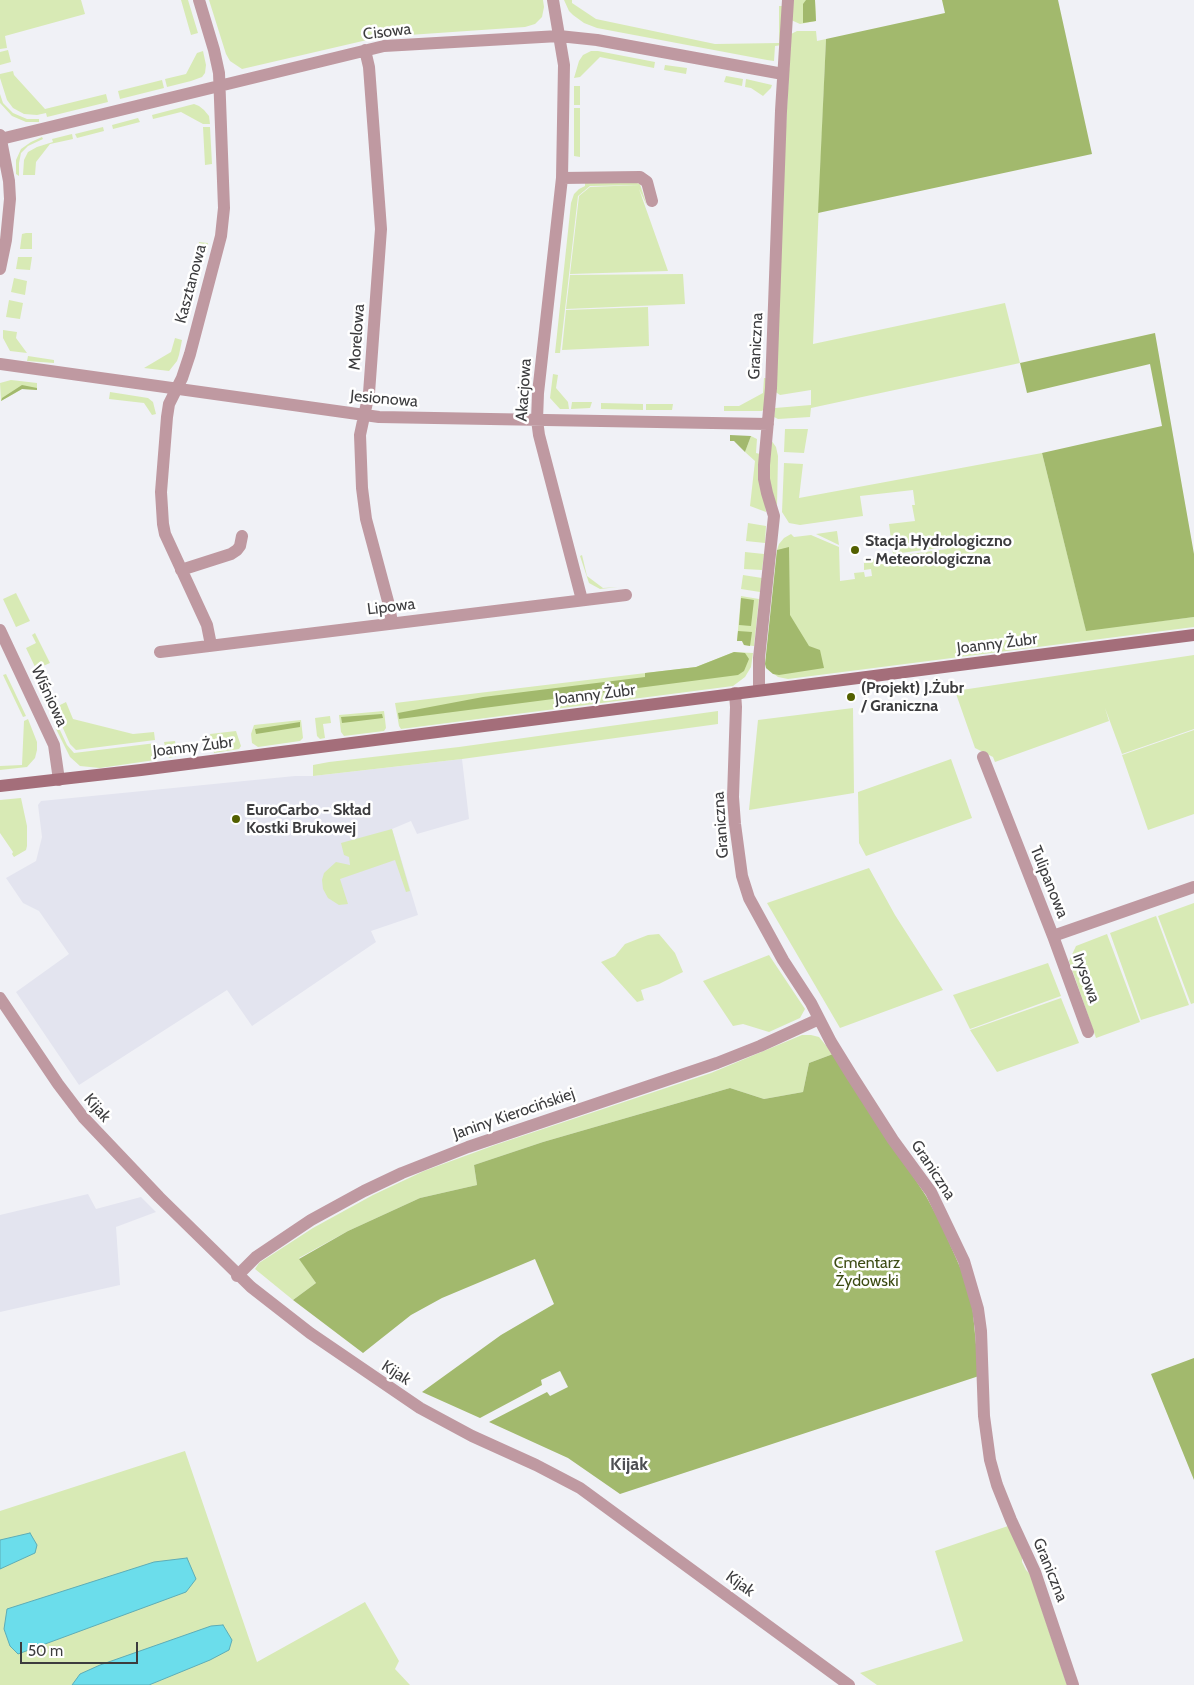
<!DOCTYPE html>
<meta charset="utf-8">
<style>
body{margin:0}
#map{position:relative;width:1194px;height:1685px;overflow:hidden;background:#f0f1f6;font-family:Cabin,sans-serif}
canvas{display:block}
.scale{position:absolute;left:20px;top:1642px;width:118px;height:22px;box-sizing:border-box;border:2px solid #3c3c3e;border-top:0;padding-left:6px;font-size:15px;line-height:18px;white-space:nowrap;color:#3c3c3e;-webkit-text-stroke:4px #fff;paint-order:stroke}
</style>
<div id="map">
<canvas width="1194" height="1685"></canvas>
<div class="scale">50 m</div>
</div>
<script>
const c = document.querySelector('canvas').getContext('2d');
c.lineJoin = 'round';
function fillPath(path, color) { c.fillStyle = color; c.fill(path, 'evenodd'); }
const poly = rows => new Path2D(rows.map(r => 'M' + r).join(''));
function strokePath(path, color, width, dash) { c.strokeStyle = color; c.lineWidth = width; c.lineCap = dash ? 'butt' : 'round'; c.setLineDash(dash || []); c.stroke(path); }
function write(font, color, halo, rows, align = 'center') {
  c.font = font + ' Cabin,sans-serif'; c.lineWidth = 5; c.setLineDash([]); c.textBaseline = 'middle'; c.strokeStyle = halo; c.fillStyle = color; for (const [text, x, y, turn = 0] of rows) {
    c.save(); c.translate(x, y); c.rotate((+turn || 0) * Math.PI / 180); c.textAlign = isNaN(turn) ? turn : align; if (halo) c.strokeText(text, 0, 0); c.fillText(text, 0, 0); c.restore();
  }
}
fillPath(poly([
 [462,759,469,819,417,834,411,821,392,829,418,915,371,931,376,942,252,1026,227,990,79,1085,16,992,69,954,39,911,23,903,6,878,36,861,42,837,38,805,41,801,295,776,313,776],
 [88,1194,96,1209,141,1197,156,1212,116,1227,120,1285,0,1312,0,1215]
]), '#e3e4ef');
fillPath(poly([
 [0,0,81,0,85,14,5,36,7,48,0,49],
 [181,0,188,0,198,33,191,35],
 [209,0,543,0,544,7,542,17,535,24,525,27,380,37,242,69,230,61,226,54],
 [564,0,572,0,572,3,596,19,715,44,779,43,779,6,784,6,782,45,775,46,774,61,767,60,597,28,584,23,573,15,569,11],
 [792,0,815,0,816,21,800,24,791,20],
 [797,31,816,31,817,41,826,39,813,344,1005,303,1020,363,811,408,810,417,778,419,774,417,775,408,811,405,811,390,780,395,774,391,781,218,791,34],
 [8,50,11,62,0,65,0,52],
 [203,51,206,65,205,73,202,77,191,81,167,87,165,79,186,74,197,53],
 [591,51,598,51,655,62,654,68,600,57,580,77,574,78,579,61,583,55],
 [665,65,687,68,686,74,664,70],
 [13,71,14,75,45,109,106,94,108,102,47,117,46,113,37,115,24,114,13,108,7,100,0,78,0,74],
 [726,76,743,79,742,86,724,82],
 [746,79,772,85,771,88,763,96,751,88,745,87],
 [162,80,164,88,120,99,118,91],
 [574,86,580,86,580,105,574,105],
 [0,94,3,103,13,113,27,119,39,119,39,122,26,122,12,116,0,103],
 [194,104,199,106,204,110,209,116,210,124,203,124,181,112,153,119,152,115],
 [574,108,580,108,580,157,574,156],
 [138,118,140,122,113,129,112,125],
 [103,127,104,131,77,138,75,134],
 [203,127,210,127,212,164,205,165],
 [72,134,73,139,50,144,36,162,35,175,23,175,24,160,28,152,37,147,53,142,52,139],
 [42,137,43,139,28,146,21,153,19,163,19,176,16,174,16,160,21,149,31,142],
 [585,183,637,183,640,184,647,206,639,189,668,271,570,274,579,196,590,187,639,185,590,186,578,196,560,353,555,353,571,203,574,194,579,189,585,186],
 [26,233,32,233,32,249,20,249,22,234],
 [199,242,208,243,204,259,197,257],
 [18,257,32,257,30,270,16,269],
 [683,274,685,304,566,309,570,275],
 [14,278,27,281,25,295,11,292],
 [9,300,23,303,20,319,6,317],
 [648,307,649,346,562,350,566,310],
 [3,330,17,332,16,338,27,353,10,351,3,338],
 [175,338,182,340,179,355,177,361,169,371,144,368,171,352],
 [28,356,54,360,54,363,27,361],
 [553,374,558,375,556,388,568,402,569,409,560,409,550,398],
 [764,378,767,378,765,408,762,411,724,411,724,406,739,406,763,393],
 [11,380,37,383,37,390,22,389,1,401,0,383],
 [110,392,148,398,153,402,156,414,152,415,144,403,109,399],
 [572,402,592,402,590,408,571,409],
 [601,403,643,404,643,410,601,409],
 [646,404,673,404,672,410,646,410],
 [785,429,808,429,804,453,784,452],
 [751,436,757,439,756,453,760,454,766,512,750,506,755,461,745,452],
 [771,440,776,447,778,456,777,506,769,483],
 [1042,453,1086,630,1194,617,1194,627,788,679,778,677,766,668,777,550,779,544,784,538,791,534,794,537,811,535,839,547,840,581,855,579,854,573,864,572,865,577,872,576,871,569,864,570,864,563,871,562,874,559,947,549,947,547,893,554,889,524,915,521,912,505,915,505,913,490,860,496,863,516,800,525,789,523,782,512,784,463,803,464,799,498],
 [748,523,766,526,765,543,746,541],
 [837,531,839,545,816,534],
 [745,552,764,554,762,570,744,569],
 [582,555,587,576,603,588,618,587,600,589,589,583,580,556],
 [743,575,762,578,760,592,741,589],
 [16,593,30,621,16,627,3,599],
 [741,596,759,599,754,646,744,645,742,641,737,641],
 [35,633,50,663,36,669,26,648,36,643,32,635],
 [734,652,753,653,751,667,745,677,733,686,401,729,399,726,395,703,696,667],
 [1194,655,1194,729,1122,754,1105,708,1109,721,995,762,993,757,975,748,955,691],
 [6,674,26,716,23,717,3,675],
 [66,702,73,719,133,734,154,732,155,740,76,750,70,744,54,708],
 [853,708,854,793,749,810,758,720],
 [384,711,386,728,384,731,344,736,341,732,339,715],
 [718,711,718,724,462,759,313,776,313,765,329,762,459,747],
 [330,716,331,723,323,724,325,738,320,739,317,736,315,718],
 [28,719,37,742,37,750,35,758,27,767,0,770,0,766,22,765,24,721],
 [301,720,303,738,300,741,258,747,252,743,251,734,254,725],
 [59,728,67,745,74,753,156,743,158,756,155,760,100,768,80,766,70,757,56,729],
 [1194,730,1194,814,1148,830,1122,755],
 [236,731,241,746,239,749,214,753,210,734],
 [175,741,177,756,169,758,167,755,164,742],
 [951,759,972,818,866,856,859,843,858,792],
 [21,798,27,826,27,846,26,850,14,857,12,854,13,852,0,833,0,800],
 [392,829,410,891,406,892,395,860,340,879,348,904,339,905,328,898,323,889,322,880,324,873,336,862,350,865,349,857,344,855,341,843],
 [869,868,895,915,943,990,840,1028,767,903],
 [1194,903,1194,1003,1191,1004,1158,916],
 [1156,916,1189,1005,1141,1020,1110,933],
 [659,934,675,953,683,972,659,984,641,990,644,1000,637,1002,601,962,615,956,625,944,648,935],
 [1107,934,1140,1022,1096,1038,1069,961,1076,946],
 [769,955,805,1009,800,1018,769,1032,743,1024,733,1026,703,981],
 [1048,963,1061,996,970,1029,953,995],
 [1061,998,1079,1043,997,1072,970,1030],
 [802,1035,811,1035,819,1037,833,1054,809,1063,803,1092,764,1099,730,1088,543,1142,474,1165,477,1185,420,1198,348,1231,299,1258,316,1283,293,1300,255,1269,259,1263,313,1228,373,1195,424,1171,495,1145,711,1073],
 [185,1451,257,1662,365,1602,399,1661,395,1669,410,1685,0,1685,0,1511],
 [1008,1526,1022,1557,1022,1562,1026,1570,1030,1574,1067,1685,877,1685,860,1673,963,1641,935,1551]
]), '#d8eab5');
fillPath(poly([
 [806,0,815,0,816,21,803,23,803,4],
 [942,0,1058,0,1092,154,818,213,826,39,945,13],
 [1155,333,1194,554,1194,617,1086,631,1042,453,1162,426,1150,364,1027,393,1020,363],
 [22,385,37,388,37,390,22,389,1,401,2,398],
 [730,435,751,436,745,452,734,441,730,441],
 [789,547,790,615,809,646,820,650,824,668,779,675,773,674,766,668,765,664,777,550],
 [741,598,754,600,751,626,739,625],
 [738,631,752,632,750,646,744,645,742,641,737,641],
 [734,652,745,653,749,659,744,671,738,675,399,719,398,713,483,697,645,677,645,673,696,667],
 [382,714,383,718,342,723,341,717],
 [300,722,300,727,256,734,255,729],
 [833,1054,926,1196,941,1224,971,1292,979,1376,620,1494,568,1458,489,1422,547,1392,550,1396,568,1387,560,1371,541,1380,542,1385,480,1418,422,1392,501,1335,554,1304,535,1259,442,1298,411,1315,363,1353,293,1300,316,1283,299,1259,348,1231,420,1198,477,1185,474,1165,543,1142,730,1088,764,1099,803,1092,809,1063],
 [1194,1358,1194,1480,1151,1374]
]), '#a2b96d');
const water = poly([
 [30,1533,37,1545,35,1553,0,1569,0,1540,30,1533],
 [187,1558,196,1579,186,1592,18,1654,10,1646,4,1629,7,1609,154,1562,187,1558],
 [223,1625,232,1640,229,1650,210,1660,149,1685,72,1685,80,1674,100,1665,211,1626,223,1625]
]);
fillPath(water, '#6bddeb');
strokePath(water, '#5dadb7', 1);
strokePath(poly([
 [199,0,214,50,219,73,224,208,221,236,190,354,182,378,169,404,167,417,161,492,163,524,165,534,207,625,211,645],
 [553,0,564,65,562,178,538,393,537,420,539,435,582,600],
 [365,50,369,67,381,229,369,393,360,435,362,488,366,519,389,605,392,623],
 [0,135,9,181,10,199,6,240,0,269],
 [1,139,384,46,559,36,597,40,783,74],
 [562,178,640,177,647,182,652,201],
 [0,364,379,417,768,424],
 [181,570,231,554,237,550,240,546,242,536],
 [0,630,54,745,59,780],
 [160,652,626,595],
 [759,690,759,658,774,516,767,493,764,479,764,465,771,388,781,111,788,0],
 [735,693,736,707,733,797,735,824,742,876,749,898,783,960,811,1003,831,1042,852,1076,893,1140,931,1192,964,1261,978,1309,981,1331,984,1416,990,1460,997,1485,1011,1520,1035,1572,1073,1685],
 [983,757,1053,936,1088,1032],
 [1053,936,1194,887],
 [0,998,58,1084,83,1117,159,1197,251,1287,310,1333,420,1408,472,1436,536,1465,580,1488,849,1685],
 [237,1276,256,1257,311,1220,364,1191,402,1173,468,1147,717,1063,760,1046,819,1019]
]), '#bf99a1', 12);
strokePath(poly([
 [0,786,141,770,1194,635]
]), '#a46e7a', 12);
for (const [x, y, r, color] of [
 [855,550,5,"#536000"],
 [851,697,5,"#536000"],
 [236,819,5,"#536000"]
]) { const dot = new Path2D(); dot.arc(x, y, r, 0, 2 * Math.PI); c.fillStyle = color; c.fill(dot); strokePath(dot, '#fff', 2); }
write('16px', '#3c3c3e', '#fff', [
 ["Cisowa",387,32,-7],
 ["Kasztanowa",191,284,-75],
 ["Morelowa",357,337,-86],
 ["Graniczna",756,346,-87],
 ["Akacjowa",524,390,-86],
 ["Jesionowa",384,399,5],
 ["Lipowa",391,607,-7],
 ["Joanny Żubr",997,644,-7],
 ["Joanny Żubr",595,695,-7],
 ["Wiśniowa",49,696,65],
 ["Joanny Żubr",193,747,-7],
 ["Graniczna",721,825,-94],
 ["Tulipanowa",1049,882,68],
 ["Irysowa",1086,978,70],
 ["Kijak",97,1108,49],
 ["Janiny Kierocińskiej",514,1114,-19],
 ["Graniczna",933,1170,57],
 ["Kijak",396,1373,33],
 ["Graniczna",1050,1570,68],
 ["Kijak",740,1584,36]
]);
write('bold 16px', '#3c3c3e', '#fff', [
 ["Stacja Hydrologiczno",865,541],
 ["- Meteorologiczna",865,559],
 ["(Projekt) J.Żubr",861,688],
 ["/ Graniczna",861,706],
 ["EuroCarbo - Skład",246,810],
 ["Kostki Brukowej",246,828]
], 'left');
write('16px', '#3d4c14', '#fff', [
 ["Cmentarz",867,1263],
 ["Żydowski",867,1281]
]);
write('bold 18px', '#4e4f53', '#fff', [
 ["Kijak",629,1465]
]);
</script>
